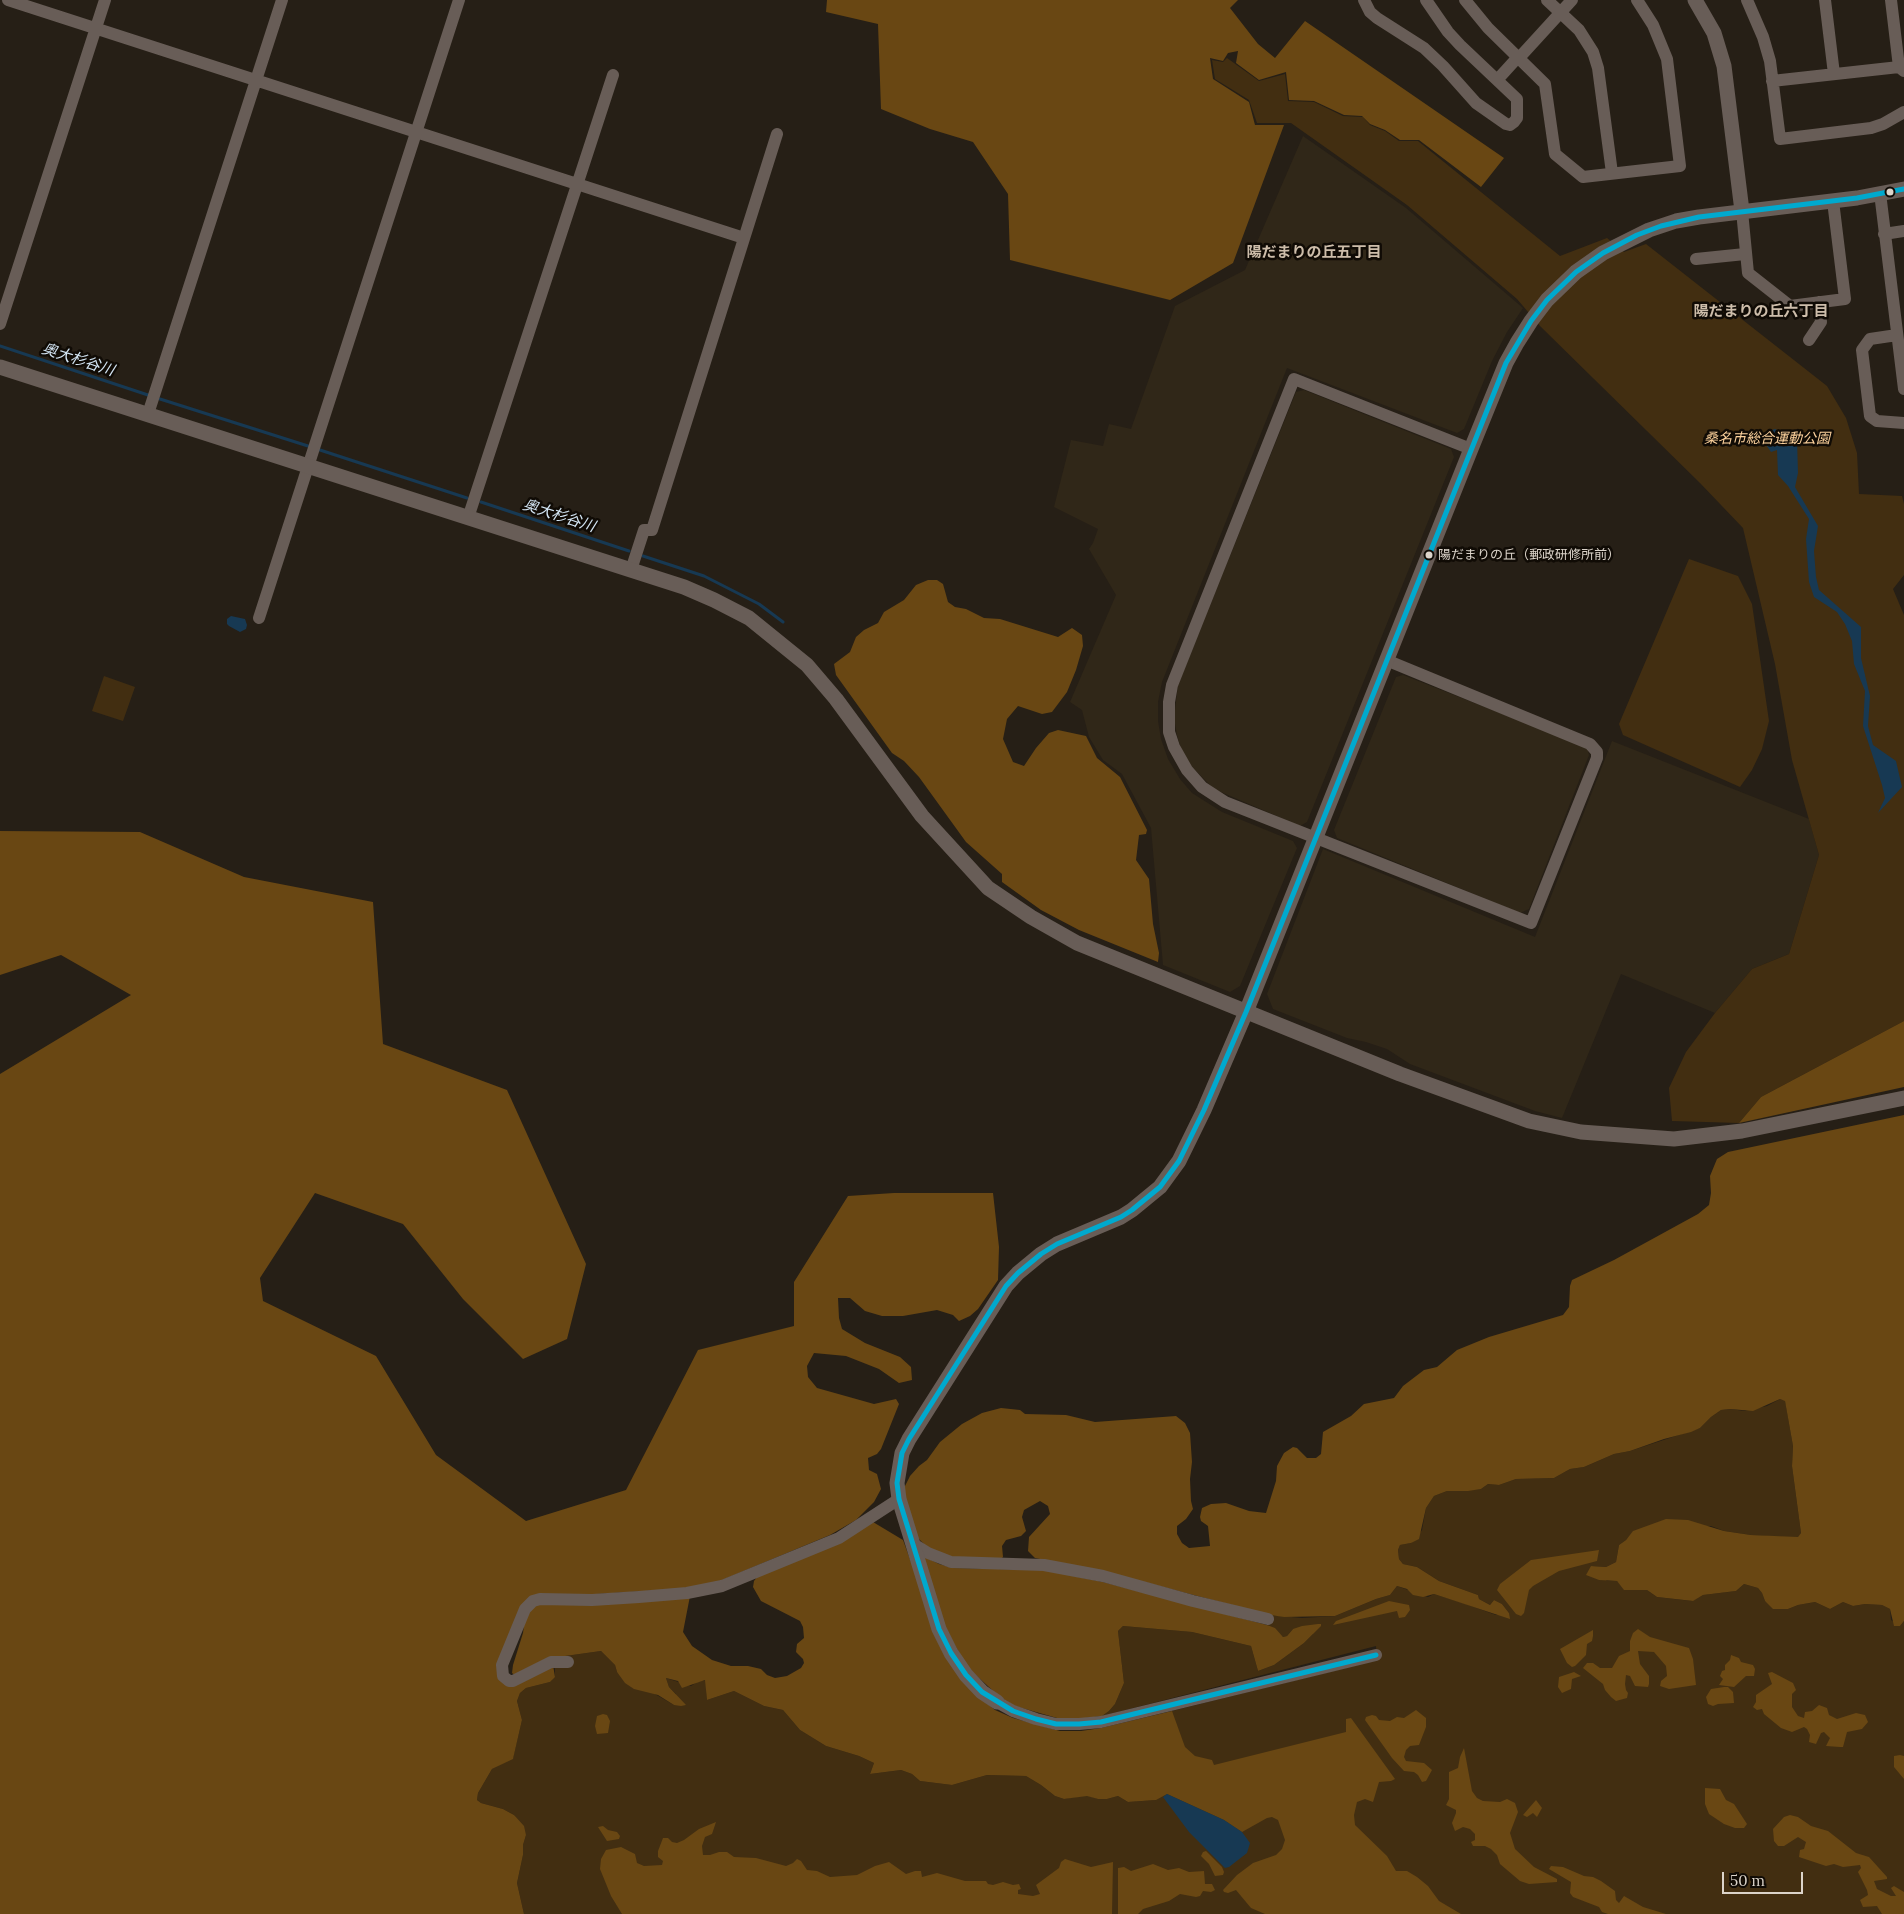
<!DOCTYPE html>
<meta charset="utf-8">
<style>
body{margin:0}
#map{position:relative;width:1904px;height:1914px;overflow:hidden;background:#261f16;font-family:Lora,serif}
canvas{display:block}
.scale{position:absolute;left:1722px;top:1872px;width:81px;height:22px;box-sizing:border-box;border:2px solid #dcd4ca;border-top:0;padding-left:6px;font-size:15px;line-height:18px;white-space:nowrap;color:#dcd4ca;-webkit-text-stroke:4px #100b05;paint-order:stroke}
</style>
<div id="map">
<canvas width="1904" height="1914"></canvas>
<div class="scale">50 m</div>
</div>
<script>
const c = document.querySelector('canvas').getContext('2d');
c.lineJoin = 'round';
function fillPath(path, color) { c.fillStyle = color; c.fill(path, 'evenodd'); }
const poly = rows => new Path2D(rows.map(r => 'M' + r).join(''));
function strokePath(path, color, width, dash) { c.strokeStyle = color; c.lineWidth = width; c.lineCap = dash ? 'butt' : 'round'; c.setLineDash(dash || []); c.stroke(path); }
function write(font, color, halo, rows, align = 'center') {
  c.font = font + ' Lora,"Noto Sans JP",serif'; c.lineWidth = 5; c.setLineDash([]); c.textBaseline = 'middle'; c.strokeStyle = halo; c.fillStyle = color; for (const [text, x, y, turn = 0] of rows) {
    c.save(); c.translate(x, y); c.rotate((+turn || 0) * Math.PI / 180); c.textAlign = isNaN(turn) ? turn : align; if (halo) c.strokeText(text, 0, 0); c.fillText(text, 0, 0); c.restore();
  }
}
fillPath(poly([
 [1303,136,1406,208,1523,308,1507,332,1492,361,1464,429,1457,433,1287,368,1162,682,1158,702,1158,721,1161,739,1168,759,1180,779,1192,793,1222,812,1293,841,1297,848,1240,986,1230,992,1163,965,1151,828,1122,774,1103,760,1089,737,1082,710,1070,702,1116,595,1089,549,1093,543,1098,529,1054,507,1071,440,1103,446,1109,424,1131,429,1175,306,1245,270],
 [1304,390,1451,449,1454,457,1307,822,1300,826,1214,789,1189,764,1182,752,1177,735,1174,718,1178,685,1296,392],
 [1403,675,1587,747,1589,755,1529,909,1520,913,1337,838,1334,830,1396,677],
 [1612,741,1809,819,1819,855,1789,954,1752,969,1715,1013,1621,974,1562,1118,1535,1111,1410,1064,1387,1049,1366,1042,1347,1038,1273,1009,1267,994,1323,849,1535,937]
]), '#302718');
fillPath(poly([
 [1227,58,1259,81,1285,74,1288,101,1314,102,1343,116,1363,117,1370,125,1385,131,1399,141,1418,141,1560,256,1607,238,1624,252,1646,244,1827,386,1846,418,1857,453,1859,494,1902,496,1904,504,1904,575,1893,589,1904,615,1904,1021,1761,1097,1739,1123,1672,1121,1669,1088,1686,1052,1715,1013,1752,969,1789,954,1819,855,1792,760,1775,664,1743,528,1700,483,1540,326,1517,299,1407,205,1291,123,1257,123,1249,100,1215,79,1212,60,1223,62],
 [1689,559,1738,576,1752,604,1769,721,1762,749,1752,770,1740,787,1623,735,1619,724],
 [104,676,135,687,123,721,92,711],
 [1780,1399,1785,1400,1793,1446,1792,1466,1801,1533,1798,1538,1751,1535,1724,1531,1711,1526,1634,1531,1626,1540,1619,1545,1616,1562,1606,1567,1591,1566,1607,1581,1617,1581,1627,1590,1647,1590,1657,1597,1692,1601,1703,1595,1736,1591,1744,1584,1758,1588,1762,1593,1765,1601,1788,1609,1798,1605,1815,1602,1830,1609,1843,1602,1853,1606,1865,1604,1882,1605,1890,1609,1891,1620,1900,1626,1904,1621,1904,1914,524,1914,517,1883,523,1855,523,1845,526,1835,514,1815,503,1809,481,1803,477,1800,478,1793,492,1769,513,1758,522,1720,517,1701,520,1693,526,1688,550,1682,555,1676,555,1669,551,1658,601,1651,615,1665,617,1672,674,1705,676,1694,669,1687,666,1678,691,1686,697,1682,706,1680,707,1700,734,1691,764,1706,783,1710,800,1730,826,1746,859,1756,874,1763,870,1774,901,1770,912,1774,920,1781,952,1785,987,1775,1026,1776,1041,1785,1055,1796,1064,1799,1087,1795,1098,1799,1107,1799,1118,1796,1128,1802,1156,1800,1172,1711,1377,1660,1376,1646,1102,1716,1109,1711,1115,1704,1124,1683,1118,1631,1123,1626,1192,1632,1251,1646,1258,1671,1274,1665,1304,1643,1313,1634,1293,1629,1287,1636,1283,1637,1267,1625,1270,1615,1302,1618,1335,1616,1376,1599,1390,1595,1397,1586,1428,1597,1434,1594,1463,1603,1496,1615,1509,1613,1502,1604,1494,1600,1490,1605,1479,1599,1478,1595,1439,1581,1417,1567,1403,1564,1399,1559,1398,1550,1400,1545,1411,1543,1422,1530,1426,1508,1434,1496,1447,1491,1481,1489,1488,1484,1499,1485,1516,1479,1554,1478,1570,1469,1584,1467,1614,1454,1630,1451,1700,1428,1711,1417,1721,1410,1730,1409,1745,1411,1767,1406]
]), '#422e11');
fillPath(poly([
 [827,0,1238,0,1230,8,1258,44,1275,58,1305,21,1504,158,1481,187,1419,140,1400,140,1385,130,1370,124,1362,116,1344,115,1314,101,1289,100,1286,72,1259,80,1236,63,1238,51,1228,53,1223,61,1210,58,1213,79,1249,102,1255,125,1284,125,1233,263,1170,300,1010,260,1008,194,973,142,930,129,881,109,878,24,826,12],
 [928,580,937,580,943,584,948,602,955,607,966,609,984,618,1000,619,1058,637,1072,628,1082,635,1083,646,1076,670,1067,692,1052,712,1042,714,1018,706,1007,719,1003,739,1013,762,1024,766,1036,748,1049,733,1058,730,1086,736,1097,758,1120,777,1147,830,1146,834,1139,835,1136,860,1149,879,1153,924,1159,953,1158,962,1079,930,1041,910,1002,882,1002,874,966,842,919,777,904,761,892,753,836,675,834,664,850,652,856,637,864,630,878,623,884,612,904,600,916,585],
 [0,831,140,832,244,877,373,902,383,1044,507,1090,586,1264,567,1339,523,1359,463,1299,403,1224,315,1193,260,1278,263,1301,376,1356,436,1455,526,1521,626,1490,698,1350,794,1326,794,1282,848,1196,894,1193,993,1193,999,1247,998,1280,978,1309,970,1316,959,1321,953,1315,937,1310,903,1316,882,1316,865,1311,850,1298,838,1298,839,1318,842,1329,865,1343,900,1357,911,1367,912,1380,899,1383,879,1369,846,1356,814,1353,807,1366,808,1377,817,1388,874,1404,896,1399,899,1404,881,1449,877,1454,868,1458,869,1470,877,1474,881,1489,874,1502,856,1520,830,1535,715,1583,695,1588,532,1598,500,1681,553,1665,555,1677,550,1682,526,1688,520,1693,517,1701,522,1720,513,1759,492,1769,478,1793,477,1800,481,1803,503,1809,514,1815,524,1826,526,1835,523,1845,523,1855,517,1883,524,1914,0,1914,0,1074,131,995,61,955,0,975],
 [1904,1021,1904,1087,1739,1123,1761,1097],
 [1904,1115,1904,1621,1900,1626,1894,1626,1890,1609,1882,1605,1865,1604,1853,1606,1843,1602,1830,1609,1815,1602,1798,1605,1788,1609,1773,1609,1765,1601,1762,1593,1758,1588,1744,1584,1736,1591,1703,1595,1693,1601,1657,1597,1647,1590,1624,1590,1617,1581,1599,1580,1586,1575,1591,1566,1606,1567,1616,1562,1619,1545,1626,1540,1633,1531,1666,1519,1688,1520,1724,1531,1751,1535,1798,1537,1801,1533,1792,1466,1793,1446,1785,1401,1780,1399,1753,1411,1730,1409,1721,1410,1711,1417,1700,1428,1691,1432,1664,1439,1630,1451,1614,1454,1584,1467,1570,1469,1554,1478,1516,1479,1499,1485,1488,1484,1481,1489,1468,1491,1447,1491,1434,1496,1426,1508,1419,1539,1411,1543,1400,1545,1398,1550,1399,1559,1403,1564,1417,1567,1439,1581,1478,1595,1479,1599,1490,1605,1494,1600,1502,1604,1509,1613,1510,1619,1434,1594,1423,1597,1413,1595,1407,1589,1397,1586,1390,1595,1376,1599,1335,1616,1284,1617,1270,1615,1102,1571,1035,1558,1028,1551,1029,1537,1050,1514,1048,1506,1040,1501,1024,1510,1022,1517,1026,1531,1021,1536,1006,1540,1002,1546,1003,1557,1001,1559,955,1558,928,1548,915,1535,906,1501,904,1488,910,1476,919,1466,927,1460,940,1442,962,1424,982,1413,1001,1408,1020,1410,1025,1414,1066,1415,1095,1422,1176,1416,1185,1423,1190,1433,1192,1462,1190,1479,1191,1501,1193,1509,1186,1519,1177,1526,1177,1534,1182,1543,1189,1548,1210,1546,1208,1526,1201,1521,1200,1517,1202,1508,1211,1504,1226,1503,1249,1511,1266,1513,1276,1481,1277,1466,1284,1453,1293,1447,1297,1448,1307,1458,1316,1458,1321,1454,1323,1432,1351,1416,1364,1404,1394,1398,1403,1386,1424,1370,1437,1367,1457,1350,1489,1337,1563,1315,1569,1307,1570,1286,1572,1280,1614,1260,1698,1214,1709,1205,1711,1193,1710,1176,1717,1159,1728,1152],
 [873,1522,903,1540,911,1562,979,1697,995,1710,1013,1718,1060,1731,1081,1731,1101,1728,1172,1711,1185,1747,1195,1756,1212,1760,1214,1765,1346,1732,1346,1719,1351,1718,1395,1779,1391,1781,1379,1782,1373,1802,1365,1799,1357,1802,1354,1815,1355,1825,1387,1856,1396,1871,1407,1871,1417,1877,1428,1886,1439,1901,1461,1914,1265,1914,1251,1908,1236,1890,1228,1893,1224,1892,1223,1890,1237,1875,1253,1863,1276,1855,1282,1849,1285,1840,1278,1820,1272,1817,1267,1818,1242,1832,1224,1820,1167,1794,1156,1800,1128,1802,1118,1796,1107,1799,1098,1799,1087,1796,1064,1799,1055,1796,1041,1785,1026,1776,987,1775,952,1785,920,1781,912,1774,901,1770,870,1774,874,1763,859,1756,826,1746,800,1730,783,1710,764,1706,734,1691,707,1700,705,1680,682,1688,678,1681,666,1678,669,1687,686,1705,681,1706,674,1705,658,1695,634,1689,625,1683,617,1672,615,1665,601,1651,551,1658,517,1677,512,1673,513,1665,523,1633,525,1618,532,1604,690,1596,683,1632,692,1646,712,1660,731,1666,748,1666,761,1669,767,1675,775,1678,787,1676,801,1668,804,1663,803,1659,796,1652,797,1644,804,1638,803,1627,800,1621,761,1601,753,1587,754,1581,757,1577],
 [1599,1550,1597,1561,1559,1571,1533,1586,1529,1590,1524,1613,1521,1616,1516,1614,1497,1590,1500,1584,1531,1560],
 [921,1555,939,1564,953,1568,1044,1570,1103,1582,1267,1625,1275,1628,1283,1637,1287,1636,1293,1629,1302,1626,1318,1624,1321,1624,1321,1626,1304,1643,1274,1665,1258,1671,1251,1646,1192,1632,1123,1626,1118,1631,1124,1683,1115,1704,1109,1711,1102,1716,1086,1718,1057,1718,1015,1706,1000,1697,968,1668,945,1628],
 [1389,1601,1409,1605,1410,1610,1405,1617,1399,1618,1397,1611,1333,1625,1336,1621],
 [1638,1629,1650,1637,1689,1648,1693,1659,1696,1685,1669,1689,1660,1686,1661,1681,1667,1676,1666,1666,1654,1652,1638,1651,1640,1664,1649,1676,1649,1684,1648,1687,1635,1686,1630,1676,1626,1675,1625,1684,1626,1690,1628,1693,1627,1698,1616,1701,1611,1697,1605,1690,1603,1684,1583,1668,1587,1663,1593,1663,1600,1668,1612,1668,1619,1656,1630,1651,1630,1641,1633,1633],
 [1593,1630,1593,1636,1592,1641,1587,1644,1586,1655,1575,1666,1572,1667,1567,1663,1560,1649],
 [1731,1655,1739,1658,1741,1662,1753,1665,1755,1669,1754,1676,1746,1676,1734,1687,1719,1685,1723,1679,1720,1676,1722,1671,1725,1670,1725,1665,1730,1660],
 [1574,1672,1581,1676,1572,1679,1571,1689,1562,1693,1558,1687,1559,1677],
 [1772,1672,1793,1683,1796,1690,1792,1694,1792,1707,1798,1716,1804,1718,1805,1712,1812,1711,1819,1705,1827,1708,1829,1715,1837,1719,1856,1713,1865,1715,1868,1722,1862,1729,1847,1732,1843,1747,1840,1747,1826,1746,1830,1738,1824,1732,1821,1733,1816,1744,1809,1742,1810,1735,1807,1729,1804,1727,1792,1732,1781,1728,1764,1714,1762,1709,1757,1710,1753,1707,1756,1702,1756,1695,1772,1684,1768,1673],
 [1724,1687,1728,1687,1733,1692,1734,1703,1718,1704,1713,1706,1708,1704,1706,1697,1711,1689],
 [1416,1710,1426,1718,1426,1727,1419,1745,1410,1746,1406,1750,1404,1757,1406,1761,1424,1763,1432,1770,1426,1781,1422,1782,1418,1775,1414,1772,1404,1771,1392,1758,1365,1720,1366,1717,1372,1715,1376,1716,1379,1720,1390,1721,1397,1717,1404,1718],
 [603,1714,607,1715,610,1721,608,1733,597,1734,595,1726,597,1716],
 [1464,1748,1472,1791,1477,1798,1483,1801,1500,1802,1507,1799,1515,1803,1518,1812,1510,1833,1515,1849,1534,1867,1557,1879,1557,1882,1529,1884,1520,1881,1500,1864,1497,1855,1491,1849,1485,1846,1473,1846,1471,1842,1475,1840,1475,1834,1470,1829,1463,1827,1455,1831,1452,1823,1456,1813,1456,1810,1446,1805,1449,1799,1449,1772,1458,1768,1460,1757],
 [1900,1755,1904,1756,1904,1779,1894,1767,1894,1756],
 [1705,1788,1720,1789,1726,1800,1734,1804,1747,1824,1744,1828,1735,1828,1724,1824,1709,1814,1705,1804],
 [1536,1800,1542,1808,1537,1817,1533,1813,1527,1817,1523,1815],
 [1790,1815,1798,1817,1811,1826,1828,1831,1856,1853,1869,1857,1887,1877,1887,1879,1874,1881,1877,1889,1891,1896,1896,1896,1891,1888,1894,1886,1904,1892,1904,1914,1882,1914,1877,1906,1863,1907,1860,1900,1868,1895,1867,1890,1858,1872,1861,1868,1860,1865,1843,1867,1834,1864,1826,1866,1799,1857,1800,1850,1804,1849,1806,1842,1798,1837,1784,1846,1778,1846,1774,1841,1773,1829,1784,1817],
 [716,1822,712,1834,705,1837,702,1846,703,1855,710,1855,719,1852,727,1852,734,1857,756,1858,786,1866,793,1863,797,1859,801,1861,807,1870,817,1871,830,1877,857,1875,875,1866,889,1862,906,1874,915,1871,921,1871,922,1877,937,1873,965,1881,986,1881,988,1884,993,1885,1003,1882,1013,1885,1019,1884,1021,1889,1018,1890,1018,1894,1033,1896,1040,1894,1036,1885,1059,1868,1061,1862,1065,1859,1091,1867,1113,1862,1112,1914,622,1914,611,1896,600,1869,601,1859,606,1850,621,1847,635,1854,637,1863,644,1866,662,1865,663,1861,658,1857,658,1851,663,1838,668,1838,672,1842,677,1843,684,1840,699,1829],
 [603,1826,608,1830,617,1832,620,1836,619,1839,607,1841,598,1827],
 [1206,1851,1222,1867,1224,1872,1223,1875,1215,1876,1209,1864,1201,1856,1203,1852],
 [1153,1864,1168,1870,1179,1868,1189,1872,1204,1871,1205,1884,1212,1884,1215,1890,1211,1892,1203,1891,1200,1896,1196,1897,1180,1894,1169,1901,1143,1909,1138,1914,1118,1914,1118,1868,1124,1867,1131,1871],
 [1551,1866,1563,1867,1584,1876,1593,1877,1601,1881,1615,1891,1616,1900,1619,1903,1624,1896,1643,1907,1666,1914,1608,1914,1602,1912,1599,1907,1573,1897,1570,1893,1571,1882,1549,1869]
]), '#694713');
fillPath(poly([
 [1775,429,1797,439,1798,473,1795,487,1818,526,1814,551,1816,577,1819,590,1861,627,1861,658,1870,696,1868,726,1873,745,1896,761,1902,787,1878,813,1885,798,1882,785,1863,726,1865,691,1854,664,1852,641,1845,624,1837,612,1814,597,1809,582,1806,539,1809,519,1788,486,1778,475,1777,450,1771,452,1764,442,1766,432],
 [231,616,245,619,247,625,246,629,240,632,229,626,227,624,227,619],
 [1167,1794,1224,1820,1242,1832,1250,1843,1247,1853,1229,1867,1225,1868,1189,1832,1163,1797]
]), '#173953');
strokePath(poly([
 [0,346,148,395],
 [160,399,308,446],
 [320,450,467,498],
 [481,502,629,551],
 [643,556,704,576,759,604,783,622]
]), '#173953', 3);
strokePath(poly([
 [8,0,744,238],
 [1364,0,1370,12,1377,18,1424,48,1443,66,1476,103,1506,124,1510,125,1514,122,1517,118,1517,99,1460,45,1448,32,1426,0],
 [1465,0,1488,28,1545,84,1555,154,1583,177,1680,166,1667,59,1653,25,1637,0],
 [1547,0,1579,30,1593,52,1598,68,1612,173],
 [1747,0,1763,37,1770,61,1780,139,1871,128,1883,124,1904,112],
 [1825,0,1834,74],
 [1891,0,1899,67,1904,71],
 [1519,58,1572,0],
 [1498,79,1518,57],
 [1772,81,1899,67],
 [1880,193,1904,389],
 [1742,211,1748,273,1790,306,1845,299,1833,201],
 [1884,234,1904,231],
 [1696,259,1745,254],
 [0,324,105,0],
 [1897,335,1870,339,1862,350,1870,416,1877,421,1904,423],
 [1809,340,1821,322,1819,302],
 [148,414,282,0],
 [468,518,613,75],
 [631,570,644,530,652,530,777,134],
 [259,618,459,0],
 [1386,660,1590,744,1597,752,1597,758,1531,923,1225,802,1202,787,1187,770,1174,747,1169,732,1169,702,1172,685,1294,379,1471,449],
 [912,1543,928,1553,951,1562,1044,1565,1103,1576,1193,1601,1268,1619],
 [568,1662,551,1662,513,1681,509,1681,503,1676,502,1665,525,1609,533,1601,540,1599,592,1600,639,1597,687,1593,722,1586,839,1538,899,1499],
 [997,1702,1013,1711,1036,1719,1056,1724,1079,1724,1101,1722,1376,1655]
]), '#685d57', 12);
strokePath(poly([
 [1695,0,1714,33,1724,66,1742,211],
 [0,367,631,570,684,587,714,600,749,618,807,665,836,699,922,816,988,888,1031,917,1077,943,1400,1074,1529,1121,1581,1132,1674,1139,1742,1131,1904,1098],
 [997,1702,982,1692,966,1675,951,1653,939,1629,899,1499,897,1483,902,1453,909,1439,1006,1286,1018,1273,1041,1254,1057,1244,1121,1217,1132,1210,1160,1187,1179,1161,1204,1110,1246,1012,1471,449,1506,363,1517,343,1531,321,1547,300,1576,272,1603,253,1649,230,1676,221,1699,217,1857,198,1904,189]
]), '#685d57', 15);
strokePath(poly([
 [1376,1655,1101,1722,1079,1724,1056,1724,1036,1719,1013,1711,982,1692,966,1675,951,1653,939,1629,899,1499,897,1483,902,1453,909,1439,1006,1286,1018,1273,1041,1254,1057,1244,1121,1217,1132,1210,1160,1187,1179,1161,1204,1110,1246,1012,1506,363,1531,321,1547,300,1576,272,1603,253,1637,235,1661,226,1699,217,1857,198,1904,189]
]), '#00a9ce', 5);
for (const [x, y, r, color] of [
 [1890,192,4.5,"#dcd4ca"],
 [1429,555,4.5,"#dcd4ca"]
]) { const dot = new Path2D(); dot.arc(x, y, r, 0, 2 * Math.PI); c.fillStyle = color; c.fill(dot); strokePath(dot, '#100b05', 2); }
write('13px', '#dcd4ca', '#100b05', [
 ["陽だまりの丘（郵政研修所前）",1438,555]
], 'left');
write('italic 14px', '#fcd19c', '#100b05', [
 ["桑名市総合運動公園",1767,439]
]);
write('bold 15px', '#cdbdaa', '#100b05', [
 ["陽だまりの丘五丁目",1314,253],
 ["陽だまりの丘六丁目",1761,312]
]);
write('italic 15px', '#d4e6f5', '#100b05', [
 ["奥大杉谷川",78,360,18],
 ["奥大杉谷川",559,516,18]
]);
</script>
